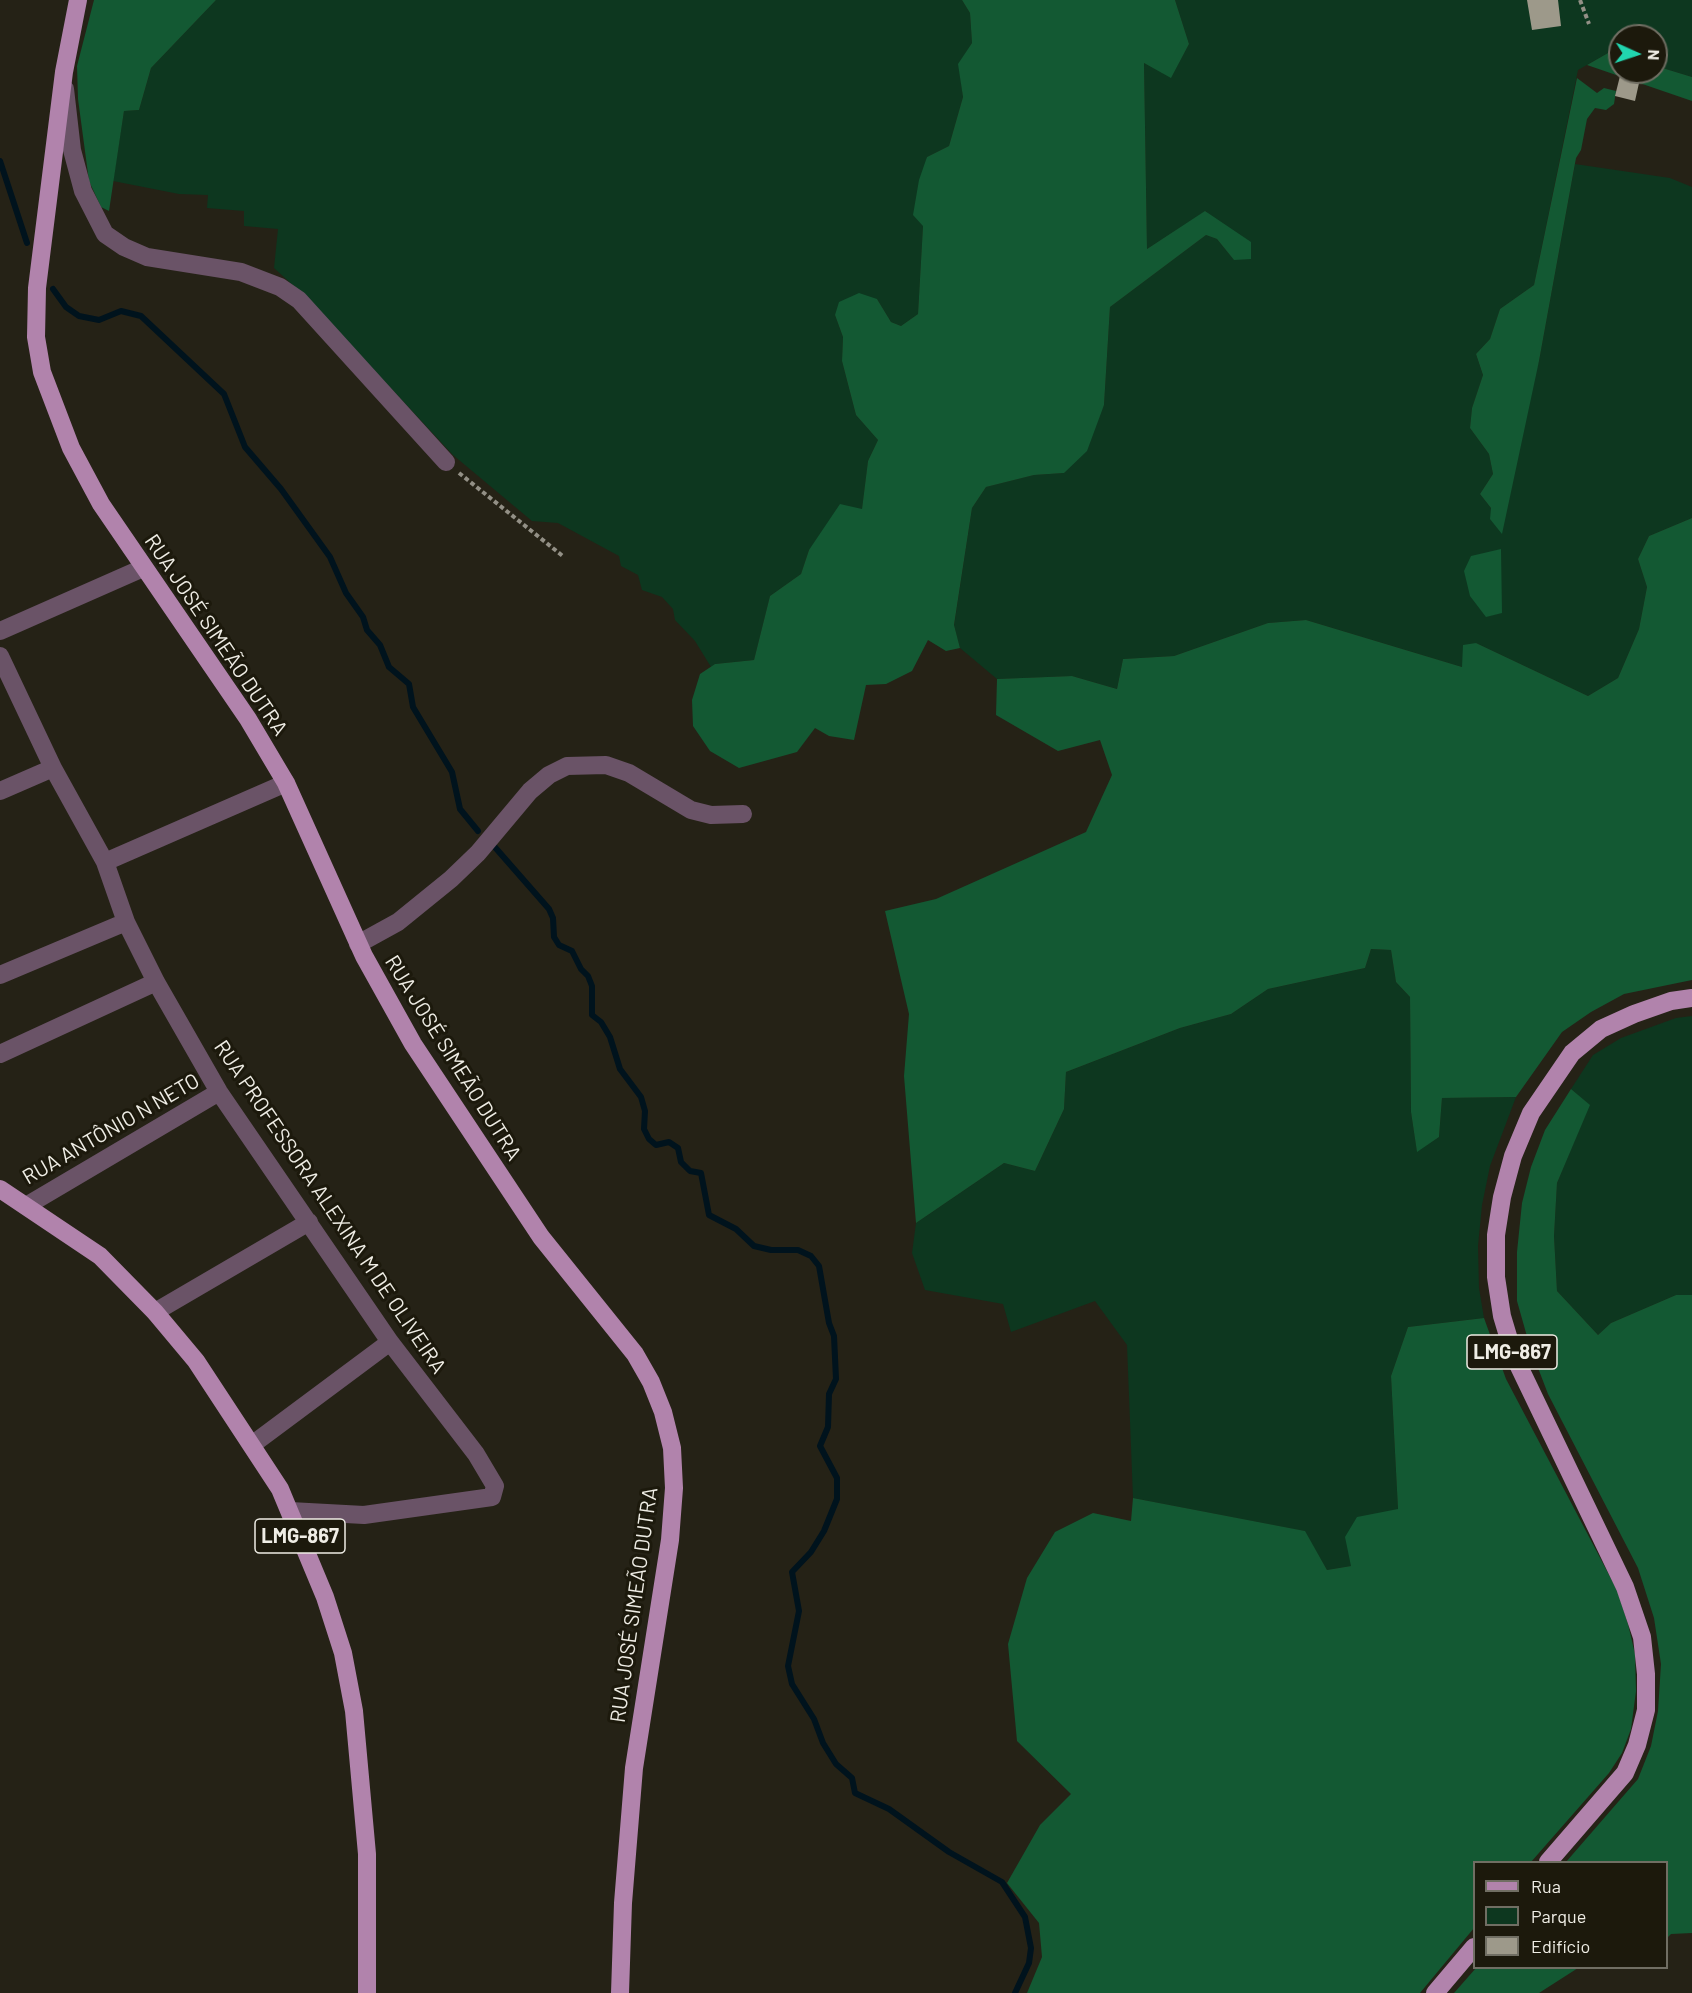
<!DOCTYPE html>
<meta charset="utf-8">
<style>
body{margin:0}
#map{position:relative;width:1692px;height:1993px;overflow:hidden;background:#252216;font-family:Barlow,sans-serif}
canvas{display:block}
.legend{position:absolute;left:1473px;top:1861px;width:195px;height:108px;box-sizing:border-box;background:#1c190c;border:2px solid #706e63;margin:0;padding:8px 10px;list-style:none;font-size:18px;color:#efede5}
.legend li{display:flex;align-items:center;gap:12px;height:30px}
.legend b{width:30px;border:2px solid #706e63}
.north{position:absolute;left:1608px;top:24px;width:60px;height:60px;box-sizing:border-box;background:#1c190c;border:2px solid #706e63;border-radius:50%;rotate:93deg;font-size:16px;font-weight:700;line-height:24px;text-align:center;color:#efede5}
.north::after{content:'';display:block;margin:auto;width:21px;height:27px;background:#21d5af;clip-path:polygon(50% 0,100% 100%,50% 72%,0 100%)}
</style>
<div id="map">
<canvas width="1692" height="1993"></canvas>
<ul class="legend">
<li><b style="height:8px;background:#b183ac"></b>Rua</li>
<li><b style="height:16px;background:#0d371f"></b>Parque</li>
<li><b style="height:16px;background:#9d998a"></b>Edifício</li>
</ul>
<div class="north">N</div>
</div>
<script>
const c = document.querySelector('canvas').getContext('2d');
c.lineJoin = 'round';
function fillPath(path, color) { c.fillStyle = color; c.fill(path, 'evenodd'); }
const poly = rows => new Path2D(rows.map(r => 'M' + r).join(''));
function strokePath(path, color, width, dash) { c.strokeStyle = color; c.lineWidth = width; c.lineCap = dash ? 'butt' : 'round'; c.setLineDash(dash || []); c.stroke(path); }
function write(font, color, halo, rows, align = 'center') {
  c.font = font + ' Barlow,sans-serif'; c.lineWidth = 6; c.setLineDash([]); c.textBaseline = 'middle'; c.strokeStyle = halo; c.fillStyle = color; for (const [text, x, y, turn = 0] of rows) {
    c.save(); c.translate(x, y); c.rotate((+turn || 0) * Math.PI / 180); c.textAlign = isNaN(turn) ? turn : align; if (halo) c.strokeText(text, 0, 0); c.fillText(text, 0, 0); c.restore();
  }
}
fillPath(poly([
 [216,0,962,0,970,13,972,43,959,64,963,97,949,146,927,157,918,314,901,326,891,322,877,299,835,315,843,337,842,361,856,415,878,440,868,461,862,510,809,550,801,574,770,596,754,660,715,664,711,667,695,641,675,620,673,609,662,597,642,590,638,575,621,566,619,556,558,523,532,521,453,455,307,298,274,268,278,229,244,226,244,211,207,208,208,195,179,194,113,181,124,111,139,110,151,68],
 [1175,0,1692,0,1692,77,1656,66,1656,36,1620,36,1620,56,1608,53,1578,70,1534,285,1500,309,1490,339,1476,354,1483,375,1472,408,1470,428,1489,454,1493,474,1480,494,1491,508,1539,361,1575,164,1670,178,1692,187,1692,518,1649,536,1638,559,1647,587,1639,629,1618,678,1588,696,1476,643,1462,667,1306,620,1268,623,1174,656,1123,659,1117,689,1072,676,997,679,960,648,954,626,972,508,986,487,1034,475,1064,473,1104,405,1110,307,1206,235,1217,239,1234,260,1206,211,1147,249,1144,63,1171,77,1189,44],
 [1371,949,1391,950,1396,982,1410,997,1411,1112,1417,1151,1439,1137,1442,1098,1516,1097,1490,1166,1482,1205,1478,1246,1479,1288,1484,1318,1408,1327,1391,1376,1398,1509,1351,1566,1327,1570,1304,1531,1133,1498,1127,1345,1095,1301,1011,1332,1003,1304,925,1290,912,1253,916,1223,1004,1163,1035,1171,1064,1109,1066,1072,1180,1028,1231,1014,1268,989,1365,968],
 [1692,1016,1692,1295,1676,1295,1611,1323,1598,1335,1557,1291,1554,1236,1557,1183,1589,1105,1571,1089,1593,1055,1621,1038,1676,1018]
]), '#0d371f');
fillPath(poly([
 [94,0,216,0,151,68,139,110,124,111,109,211,101,207,89,181,78,99,77,66],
 [962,0,1175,0,1189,44,1171,78,1144,63,1147,249,1205,211,1251,242,1251,259,1234,260,1217,239,1206,235,1110,307,1104,405,1087,451,1064,473,1034,475,986,487,972,508,954,625,960,648,946,651,928,640,912,671,886,684,866,685,854,740,829,736,815,728,797,752,739,768,710,751,693,726,692,700,700,674,715,664,754,660,770,596,801,574,809,550,840,504,862,509,868,461,878,440,856,415,842,361,843,337,835,315,839,302,859,293,877,299,891,322,901,326,918,314,923,226,913,215,919,180,927,157,949,146,963,97,958,64,972,43,970,13],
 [1608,53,1620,56,1620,72,1656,72,1656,66,1692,77,1692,101,1587,65],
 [1577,78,1597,93,1604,88,1616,91,1614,104,1606,110,1595,108,1587,119,1581,150,1576,158,1539,361,1502,534,1490,519,1491,508,1480,494,1493,474,1489,454,1470,428,1472,408,1483,375,1476,354,1490,339,1500,309,1534,285],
 [1692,518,1692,980,1624,994,1591,1012,1562,1032,1516,1097,1442,1098,1439,1137,1417,1152,1411,1112,1410,997,1396,982,1391,950,1371,949,1365,968,1268,989,1231,1014,1180,1028,1066,1072,1064,1109,1035,1171,1004,1163,916,1223,904,1076,909,1014,885,911,936,899,1086,832,1112,775,1100,740,1058,751,996,715,997,679,1072,676,1117,689,1123,659,1174,656,1268,623,1306,620,1462,667,1463,645,1476,643,1588,696,1618,678,1639,629,1647,587,1638,559,1649,536],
 [1501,549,1502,613,1486,617,1470,596,1464,571,1471,556],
 [1571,1089,1590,1105,1557,1183,1554,1236,1557,1291,1598,1335,1611,1323,1676,1295,1692,1295,1692,1933,1671,1934,1667,1938,1666,1862,1566,1862,1638,1779,1651,1746,1658,1711,1661,1664,1654,1618,1638,1568,1548,1394,1530,1347,1517,1301,1517,1252,1522,1203,1531,1167,1545,1130],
 [1484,1318,1506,1379,1617,1590,1628,1624,1635,1654,1636,1691,1631,1729,1622,1753,1609,1773,1531,1862,1474,1862,1474,1928,1420,1993,1027,1993,1042,1957,1039,1923,1007,1883,1040,1825,1071,1794,1017,1741,1008,1644,1027,1578,1055,1532,1093,1513,1131,1521,1133,1498,1305,1531,1327,1570,1351,1566,1345,1537,1357,1517,1398,1509,1391,1376,1408,1327],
 [1476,1968,1578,1968,1539,1993,1454,1993]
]), '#135933');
strokePath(poly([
 [0,161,27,243],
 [53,289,66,307,79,316,99,320,121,311,141,316,224,394,245,447,281,489,330,557,346,593,363,617,367,630,380,645,389,667,409,684,413,707,452,772,460,809,478,831],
 [493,845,549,909,553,918,554,937,559,945,572,951,581,969,588,976,592,986,592,1015,601,1022,610,1037,620,1069,641,1097,645,1111,644,1129,649,1139,656,1145,669,1142,678,1148,681,1162,690,1171,701,1173,709,1215,736,1229,754,1246,771,1250,798,1250,811,1256,819,1266,829,1323,834,1336,836,1379,829,1394,828,1427,820,1446,837,1478,837,1499,824,1531,811,1552,792,1572,799,1611,788,1666,792,1684,814,1719,823,1743,836,1764,852,1778,855,1793,889,1809,949,1852,1002,1882,1025,1917,1031,1948,1029,1963,1015,1993]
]), '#00131d', 6);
fillPath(poly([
 [1527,0,1558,0,1561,26,1532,30],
 [1620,76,1639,83,1635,101,1615,96]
]), '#9d998a');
strokePath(poly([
 [1580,0,1589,24],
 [459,473,564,557]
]), '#939086', 4, [4.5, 3]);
strokePath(poly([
 [65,89,72,150,83,191,105,234,124,247,147,257,241,272,280,287,299,300,446,462],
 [0,631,143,568],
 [0,656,53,768,105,862,126,922,156,982,219,1092,390,1342,476,1454,495,1486,492,1497,364,1515,290,1511],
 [0,791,53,768],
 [105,862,286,783],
 [358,944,398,922,451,879,478,853,530,791,549,775,567,766,606,765,629,773,691,810,711,815,743,814],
 [0,975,126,922],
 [0,1054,156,982],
 [26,1206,219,1092],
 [155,1312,309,1222],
 [253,1444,390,1342]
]), '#6a5367', 18);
strokePath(poly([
 [78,0,64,72,37,288,36,337,42,372,71,448,101,504,248,719,286,783,364,956,413,1044,541,1237,635,1354,651,1382,663,1412,672,1448,674,1488,670,1540,634,1768,623,1903,620,1993],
 [0,1189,100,1256,155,1312,196,1361,280,1489,325,1597,343,1653,354,1711,367,1854,367,1993],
 [1548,1862,1625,1773,1637,1745,1646,1710,1646,1674,1642,1637,1625,1587,1514,1356,1502,1316,1496,1277,1496,1235,1502,1197,1513,1156,1531,1113,1572,1053,1601,1029,1634,1014,1671,1001,1692,998],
 [1435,1993,1474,1947]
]), '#b183ac', 18);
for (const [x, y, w] of [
 [1512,1352,90],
 [300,1536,90]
]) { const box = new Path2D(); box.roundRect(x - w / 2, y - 17, w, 34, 4.5); c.fillStyle = '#1c190c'; c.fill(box); strokePath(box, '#efede5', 1.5); }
write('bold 20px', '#efede5', null, [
 ["LMG-867",1512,1352],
 ["LMG-867",300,1536]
]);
write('21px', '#efede5', '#1c190c', [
 ["RUA JOSÉ SIMEÃO DUTRA",216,635,56],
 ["RUA JOSÉ SIMEÃO DUTRA",453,1058,58],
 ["RUA ANTÔNIO N NETO",111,1129,-30],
 ["RUA PROFESSORA ALEXINA M DE OLIVEIRA",330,1207,56],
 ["RUA JOSÉ SIMEÃO DUTRA",634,1605,-82]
]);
</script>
